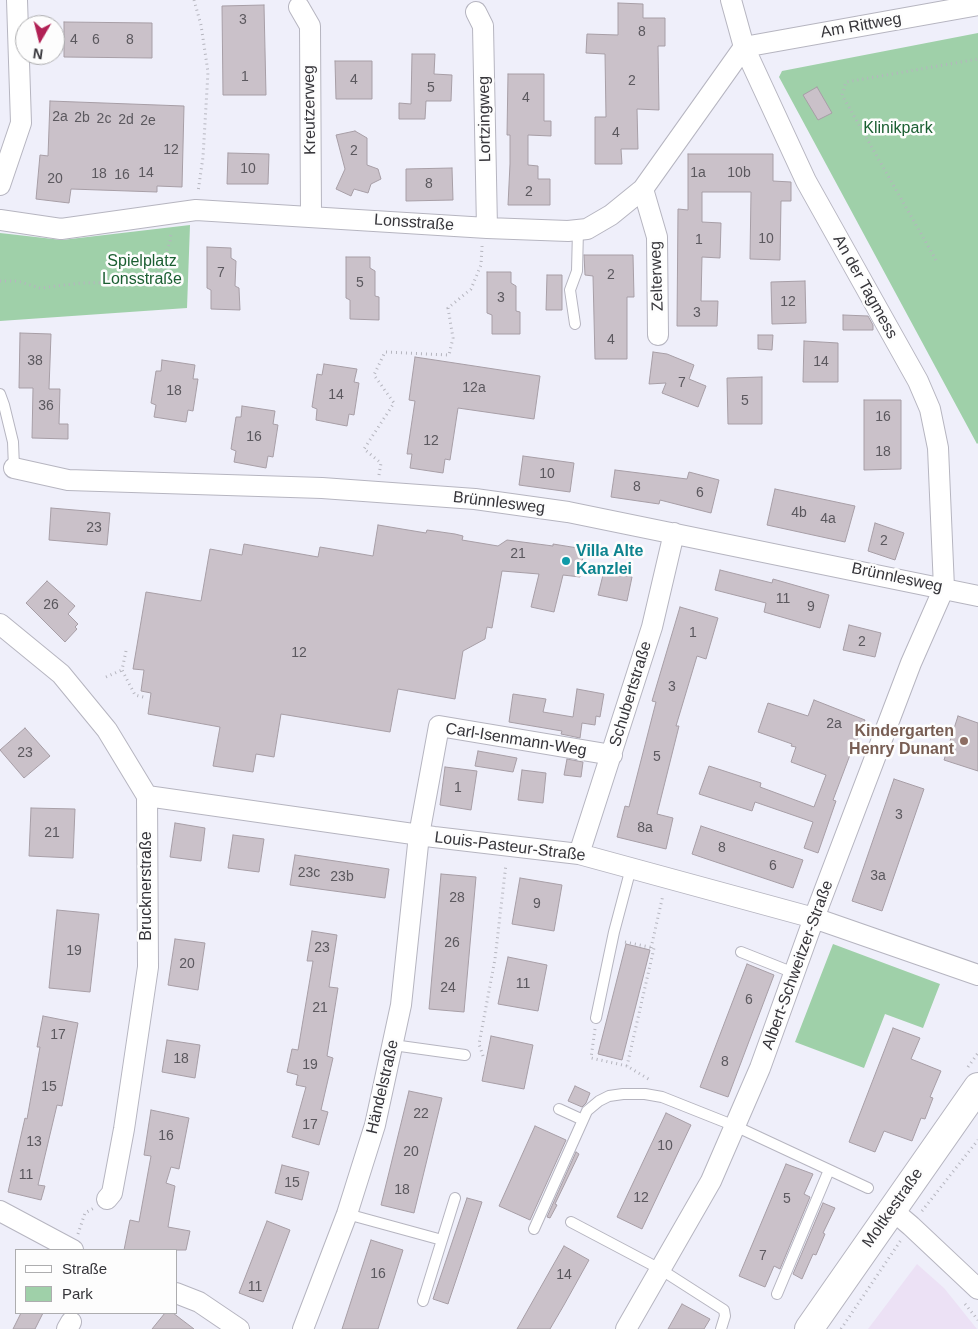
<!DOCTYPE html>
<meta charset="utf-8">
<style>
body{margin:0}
#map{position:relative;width:978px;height:1329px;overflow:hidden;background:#efeffa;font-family:Arial,sans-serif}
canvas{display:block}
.legend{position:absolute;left:15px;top:1249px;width:162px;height:65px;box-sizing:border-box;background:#fdfdfd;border:1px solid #adadaf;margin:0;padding:6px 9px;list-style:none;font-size:15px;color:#36353a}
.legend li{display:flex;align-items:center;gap:10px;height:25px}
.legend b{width:25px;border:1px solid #adadaf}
.north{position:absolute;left:15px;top:15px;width:50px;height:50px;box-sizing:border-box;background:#fdfdfd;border:1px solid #adadaf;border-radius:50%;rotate:188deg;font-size:14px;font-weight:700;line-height:20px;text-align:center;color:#36353a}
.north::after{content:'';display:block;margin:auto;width:18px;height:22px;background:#b12155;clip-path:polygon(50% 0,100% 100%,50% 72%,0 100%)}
</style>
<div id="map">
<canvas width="978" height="1329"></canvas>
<ul class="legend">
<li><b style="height:6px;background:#fff"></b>Straße</li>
<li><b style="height:14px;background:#9fd0a9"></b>Park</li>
</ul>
<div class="north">N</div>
</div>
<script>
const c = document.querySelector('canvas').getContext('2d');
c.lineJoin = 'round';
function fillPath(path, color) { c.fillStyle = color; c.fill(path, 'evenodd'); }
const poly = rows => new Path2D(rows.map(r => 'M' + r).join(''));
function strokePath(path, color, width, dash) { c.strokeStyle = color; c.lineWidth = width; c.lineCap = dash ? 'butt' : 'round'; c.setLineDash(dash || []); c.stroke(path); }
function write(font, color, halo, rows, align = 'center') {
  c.font = font + ' Arial,sans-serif'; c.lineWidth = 5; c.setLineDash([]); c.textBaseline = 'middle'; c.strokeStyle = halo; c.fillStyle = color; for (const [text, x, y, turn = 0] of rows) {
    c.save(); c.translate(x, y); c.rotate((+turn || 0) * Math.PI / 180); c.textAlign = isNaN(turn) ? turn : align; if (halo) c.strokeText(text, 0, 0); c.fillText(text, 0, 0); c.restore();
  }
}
fillPath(poly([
 [917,1264,944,1288,977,1329,868,1329]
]), '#ece1f5');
fillPath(poly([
 [978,33,978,443,977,444,779,77,782,71],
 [190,225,187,308,0,321,0,233,62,240],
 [833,944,940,984,923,1028,885,1014,864,1068,795,1042]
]), '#9fd0a9');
const building = poly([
 [618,3,643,4,643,18,665,18,665,46,658,46,659,110,637,109,638,149,621,149,622,164,595,164,595,117,606,117,605,54,586,53,587,34,618,35,618,3],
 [264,5,266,95,223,95,222,6,264,5],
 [64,22,152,23,152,58,64,57,64,22],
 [412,54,435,54,434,74,452,75,451,101,426,101,425,119,399,119,399,103,411,104,412,54],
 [335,61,372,61,372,99,336,99,335,61],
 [508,74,544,74,544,121,551,121,551,136,528,135,528,165,538,166,538,179,550,179,550,205,508,205,510,164,510,135,507,135,508,74],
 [817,87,832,113,818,120,803,95,817,87],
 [50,101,184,106,182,187,157,186,157,192,71,189,69,203,36,199,40,155,48,156,50,101],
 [355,131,367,138,367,165,378,169,381,179,371,184,368,193,354,189,351,196,336,189,345,169,336,135,355,131],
 [228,153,269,154,268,184,227,184,228,153],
 [688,154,773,154,773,181,791,182,791,201,781,201,780,260,750,259,751,192,702,192,702,222,721,223,720,258,702,257,701,301,718,301,717,326,677,326,678,209,688,210,688,154],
 [452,168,453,200,406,201,406,169,452,168],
 [207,247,231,248,231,258,236,261,235,286,239,288,240,310,211,309,211,290,207,288,207,247],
 [584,255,633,255,634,297,627,297,627,359,595,359,593,276,585,275,584,255],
 [346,257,370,257,370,268,375,271,375,296,379,297,379,320,350,319,350,300,346,298,346,257],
 [487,272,511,272,511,283,516,286,516,311,520,312,520,334,492,334,492,315,487,313,487,272],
 [547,275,562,275,562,310,546,310,547,275],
 [805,281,806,323,772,324,771,282,805,281],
 [843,315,868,316,873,325,873,330,843,330,843,315],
 [20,333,51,334,49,389,60,389,59,424,68,424,68,439,32,438,33,388,19,388,20,333],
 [758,335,773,335,772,350,758,349,758,335],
 [804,341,838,343,838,382,803,382,804,341],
 [653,352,667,354,694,365,689,379,706,386,698,407,662,393,666,383,649,384,653,352],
 [415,357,540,376,534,419,458,408,450,460,445,459,443,473,410,468,412,454,407,454,415,401,409,400,415,357],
 [162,360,195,365,193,379,198,379,193,411,188,410,186,422,154,417,156,405,151,403,156,371,161,371,162,360],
 [324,364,357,369,354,382,359,383,354,415,349,414,347,426,316,420,317,409,312,407,317,374,322,375,324,364],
 [762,377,762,424,728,424,727,378,762,377],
 [864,400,901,400,901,469,864,470,864,400],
 [242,406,275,411,273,424,278,425,273,457,268,456,266,468,234,462,236,451,231,449,236,417,241,417,242,406],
 [523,456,574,463,570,492,519,485,523,456],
 [615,470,687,479,689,472,719,480,711,513,660,500,659,504,611,497,615,470],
 [775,489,855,506,845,542,767,525,775,489],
 [51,508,110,513,107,545,49,540,51,508],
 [875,523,904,533,895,560,868,551,875,523],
 [378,525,426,533,427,530,455,534,463,536,462,540,498,546,507,540,553,546,553,544,584,549,580,577,563,575,554,612,531,607,539,574,502,571,492,628,487,627,485,639,463,651,455,699,398,689,390,732,281,714,274,757,256,754,253,772,213,766,220,727,148,714,151,693,141,691,144,670,133,669,146,592,201,601,210,549,242,555,244,544,318,557,320,547,373,556,378,525],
 [720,570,772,583,773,579,829,595,820,628,764,612,766,603,715,590,720,570],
 [604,571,632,577,627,601,598,595,604,571],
 [47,581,75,606,68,614,78,624,75,627,77,629,65,642,26,603,47,581],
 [680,607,718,618,706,659,697,656,676,726,679,726,657,814,673,818,666,849,617,837,625,806,629,807,656,702,652,701,680,607],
 [849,625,881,633,875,657,843,650,849,625],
 [577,689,604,694,600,717,596,716,595,725,582,723,580,738,561,734,562,731,509,722,513,694,546,699,543,712,573,717,577,689],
 [814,700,865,720,854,748,853,747,833,800,836,801,818,853,804,848,813,822,755,802,752,811,699,794,709,766,761,783,760,787,814,807,826,775,791,762,796,747,791,746,792,744,758,732,768,703,808,716,814,700],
 [958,716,978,723,978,771,944,760,958,716],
 [25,728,50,756,24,778,0,750,25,728],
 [478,751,517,758,513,772,475,766,478,751],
 [567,759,583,762,581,777,564,775,567,759],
 [445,767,477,771,471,810,440,805,445,767],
 [522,770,546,773,543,803,518,800,522,770],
 [894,779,924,789,882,911,852,901,894,779],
 [31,808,75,809,73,858,29,856,31,808],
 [175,823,205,828,201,861,170,857,175,823],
 [701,826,803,860,793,888,692,854,701,826],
 [233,835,264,839,259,872,228,868,233,835],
 [295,855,389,869,385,898,290,885,295,855],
 [441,874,476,877,464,1012,429,1009,441,874],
 [520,878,562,885,554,931,512,924,520,878],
 [57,910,99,914,90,992,49,988,57,910],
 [312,931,337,935,329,987,338,988,327,1056,333,1058,321,1110,328,1112,319,1145,292,1137,306,1087,296,1085,298,1075,287,1072,292,1049,298,1050,313,961,307,961,312,931],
 [175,939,205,943,198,990,168,985,175,939],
 [626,944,650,950,622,1060,598,1054,626,944],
 [508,957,547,965,538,1011,498,1004,508,957],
 [747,964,774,975,728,1097,700,1087,747,964],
 [43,1016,78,1023,62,1106,57,1105,38,1185,45,1186,41,1200,8,1192,25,1118,27,1119,40,1047,37,1047,43,1016],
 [893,1028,920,1038,911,1059,941,1071,930,1097,933,1098,925,1119,921,1118,912,1141,884,1131,875,1152,849,1142,893,1028],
 [491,1036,533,1045,524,1089,482,1081,491,1036],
 [167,1040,200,1045,195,1078,162,1072,167,1040],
 [575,1086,590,1093,586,1103,582,1107,568,1101,575,1086],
 [409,1091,442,1098,414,1213,381,1205,409,1091],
 [151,1110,189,1118,179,1169,171,1167,166,1183,175,1186,168,1227,190,1231,186,1250,124,1250,130,1220,139,1222,151,1156,144,1155,151,1110],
 [666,1113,691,1125,642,1229,617,1217,666,1113],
 [535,1126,566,1140,530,1220,499,1206,535,1126],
 [576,1152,579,1154,555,1204,557,1205,550,1218,547,1217,576,1152],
 [786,1164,813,1174,804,1194,810,1197,780,1269,774,1266,765,1287,739,1276,786,1164],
 [282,1165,309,1172,302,1200,275,1193,282,1165],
 [467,1198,482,1202,448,1304,433,1299,467,1198],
 [823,1203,835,1208,823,1233,825,1234,816,1255,813,1254,802,1279,793,1274,823,1203],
 [267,1221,290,1230,263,1302,239,1293,267,1221],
 [371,1240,403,1250,378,1329,342,1329,371,1240],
 [564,1246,589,1260,564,1305,550,1329,517,1329,564,1246],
 [682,1304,710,1319,704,1329,668,1329,682,1304],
 [21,1313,43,1313,35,1329,13,1329,21,1313],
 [165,1313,173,1313,194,1329,152,1329,165,1313]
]);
fillPath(building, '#cac1c9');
strokePath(building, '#a79ea6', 1);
const lane = poly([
 [575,324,570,290,577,271,578,230],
 [0,394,4,405,13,442,14,468],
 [741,952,794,973],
 [596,1018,614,932,631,868],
 [393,1045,465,1055],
 [559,1109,583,1120],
 [347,1214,442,1240],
 [571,1222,660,1269,724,1310,725,1316,721,1329],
 [534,1229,587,1111,599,1101,609,1096,623,1094,645,1094,662,1097,735,1126,868,1188],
 [777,1294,829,1170],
 [423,1301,455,1198]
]);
const street = poly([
 [299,7,310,26,311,216],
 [476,12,483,26,487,228],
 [744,47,978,5],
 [0,185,21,123,17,0],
 [643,189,657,237,658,335],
 [0,220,61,229,196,210,487,228,568,231,587,229,611,215,643,189,744,47],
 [14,468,68,480,322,488,475,499,568,512,978,596],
 [0,624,61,674,107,730,147,796,148,967,124,1129,112,1193,107,1199],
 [147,796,434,837,579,854,814,918,978,975],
 [579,854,652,627,674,533],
 [891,1209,911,1226,978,1289],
 [0,1211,73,1250],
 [176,1293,199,1302,239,1329],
 [67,1329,71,1322],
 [303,1329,347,1214,375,1125,401,1005,419,835,439,726,612,755],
 [626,1329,711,1181,760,1068,814,918,911,663,944,588,938,448,930,409,918,381,806,181,744,47,731,0]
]);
const secondary = poly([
 [809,1329,978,1087]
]);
strokePath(lane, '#b6b5c0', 12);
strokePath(street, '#b6b5c0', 22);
strokePath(secondary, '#b6b5c0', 30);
strokePath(poly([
 [194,0,201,25,208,72,203,157,198,192],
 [936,260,842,95,846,82,978,59],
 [0,281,17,281,40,288,81,283,134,282,159,272,170,242,171,232],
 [379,475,381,463,364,449,394,403,374,375,385,352,449,355,453,338,448,308,471,289,481,265,482,246],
 [126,651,122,670,135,695,147,698],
 [106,677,122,670],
 [625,942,654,948,627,1066],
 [651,948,663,895],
 [595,1029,591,1058,627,1066,650,1080],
 [483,1056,479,1044,495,959,506,864],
 [968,1067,978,1053],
 [922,1211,978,1140],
 [78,1234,85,1213,94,1208],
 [965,1304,978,1320],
 [841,1329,901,1240]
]), '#b5b5be', 3, [1, 4]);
strokePath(lane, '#fff', 10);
strokePath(street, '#fff', 20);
strokePath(secondary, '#fff', 28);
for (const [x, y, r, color] of [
 [566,561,5,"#0f9aa8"],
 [964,741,5,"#8d6e63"]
]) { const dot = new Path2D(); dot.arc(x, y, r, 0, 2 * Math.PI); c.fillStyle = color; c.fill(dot); strokePath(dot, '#fdfdfd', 2); }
write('14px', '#5b585e', null, [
 ["3",243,20],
 ["8",642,32],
 ["4",74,40],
 ["6",96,40],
 ["8",130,40],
 ["1",245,77],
 ["4",354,80],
 ["2",632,81],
 ["5",431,88],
 ["4",526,98],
 ["2a",60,117],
 ["2b",82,118],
 ["2c",104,119],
 ["2d",126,120],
 ["2e",148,121],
 ["4",616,133],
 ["12",171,150],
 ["2",354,151],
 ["10",248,169],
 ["14",146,173],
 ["1a",698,173],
 ["10b",739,173],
 ["18",99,174],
 ["16",122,175],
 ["20",55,179],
 ["8",429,184],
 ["2",529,192],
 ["10",766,239],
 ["1",699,240],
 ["7",221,273],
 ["2",611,275],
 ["5",360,283],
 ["3",501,298],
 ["12",788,302],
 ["3",697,313],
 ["4",611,340],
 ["38",35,361],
 ["14",821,362],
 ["7",682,383],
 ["12a",474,388],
 ["18",174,391],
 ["14",336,395],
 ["5",745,401],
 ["36",46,406],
 ["16",883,417],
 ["16",254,437],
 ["12",431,441],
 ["18",883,452],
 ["10",547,474],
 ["8",637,487],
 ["6",700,493],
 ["4b",799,513],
 ["4a",828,519],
 ["23",94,528],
 ["2",884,541],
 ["21",518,554],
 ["11",783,599],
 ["26",51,605],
 ["9",811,607],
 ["1",693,633],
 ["2",862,642],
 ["12",299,653],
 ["3",672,687],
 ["2a",834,724],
 ["23",25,753],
 ["5",657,757],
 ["1",458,788],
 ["3",899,815],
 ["8a",645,828],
 ["21",52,833],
 ["8",722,848],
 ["6",773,866],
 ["23c",309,873],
 ["3a",878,876],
 ["23b",342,877],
 ["28",457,898],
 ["9",537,904],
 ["26",452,943],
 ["23",322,948],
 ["19",74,951],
 ["20",187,964],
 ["11",523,984],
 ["24",448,988],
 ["6",749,1000],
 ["21",320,1008],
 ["17",58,1035],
 ["18",181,1059],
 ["8",725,1062],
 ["19",310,1065],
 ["15",49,1087],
 ["22",421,1114],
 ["17",310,1125],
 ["16",166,1136],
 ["13",34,1142],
 ["10",665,1146],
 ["20",411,1152],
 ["11",26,1175],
 ["15",292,1183],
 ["18",402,1190],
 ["12",641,1198],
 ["5",787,1199],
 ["7",763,1256],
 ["16",378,1274],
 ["14",564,1275],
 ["11",255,1287]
]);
write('16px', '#36353a', '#fdfdfd', [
 ["Am Rittweg",861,26,-10],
 ["Kreutzerweg",310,110,-91],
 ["Lortzingweg",485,119,-91],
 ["Lonsstraße",414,223,4],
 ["Zelterweg",657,276,-92],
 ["An der Tagmess",865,287,61],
 ["Brünnlesweg",499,503,7],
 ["Brünnlesweg",897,578,12],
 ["Schubertstraße",631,694,-73],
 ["Carl-Isenmann-Weg",516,740,9],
 ["Louis-Pasteur-Straße",510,847,7],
 ["Brucknerstraße",147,886,-90],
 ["Albert-Schweitzer-Straße",798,965,-70],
 ["Händelstraße",383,1087,-77],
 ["Moltkestraße",893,1208,-55]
]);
write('16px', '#1a5e31', '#fdfdfd', [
 ["Klinikpark",898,129],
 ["Spielplatz",142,262],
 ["Lonsstraße",142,280]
]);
write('bold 16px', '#0d838f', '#fdfdfd', [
 ["Villa Alte",576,552],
 ["Kanzlei",576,570]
], 'left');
write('bold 16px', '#785e54', '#fdfdfd', [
 ["Kindergarten",954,732],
 ["Henry Dunant",954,750]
], 'right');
</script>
